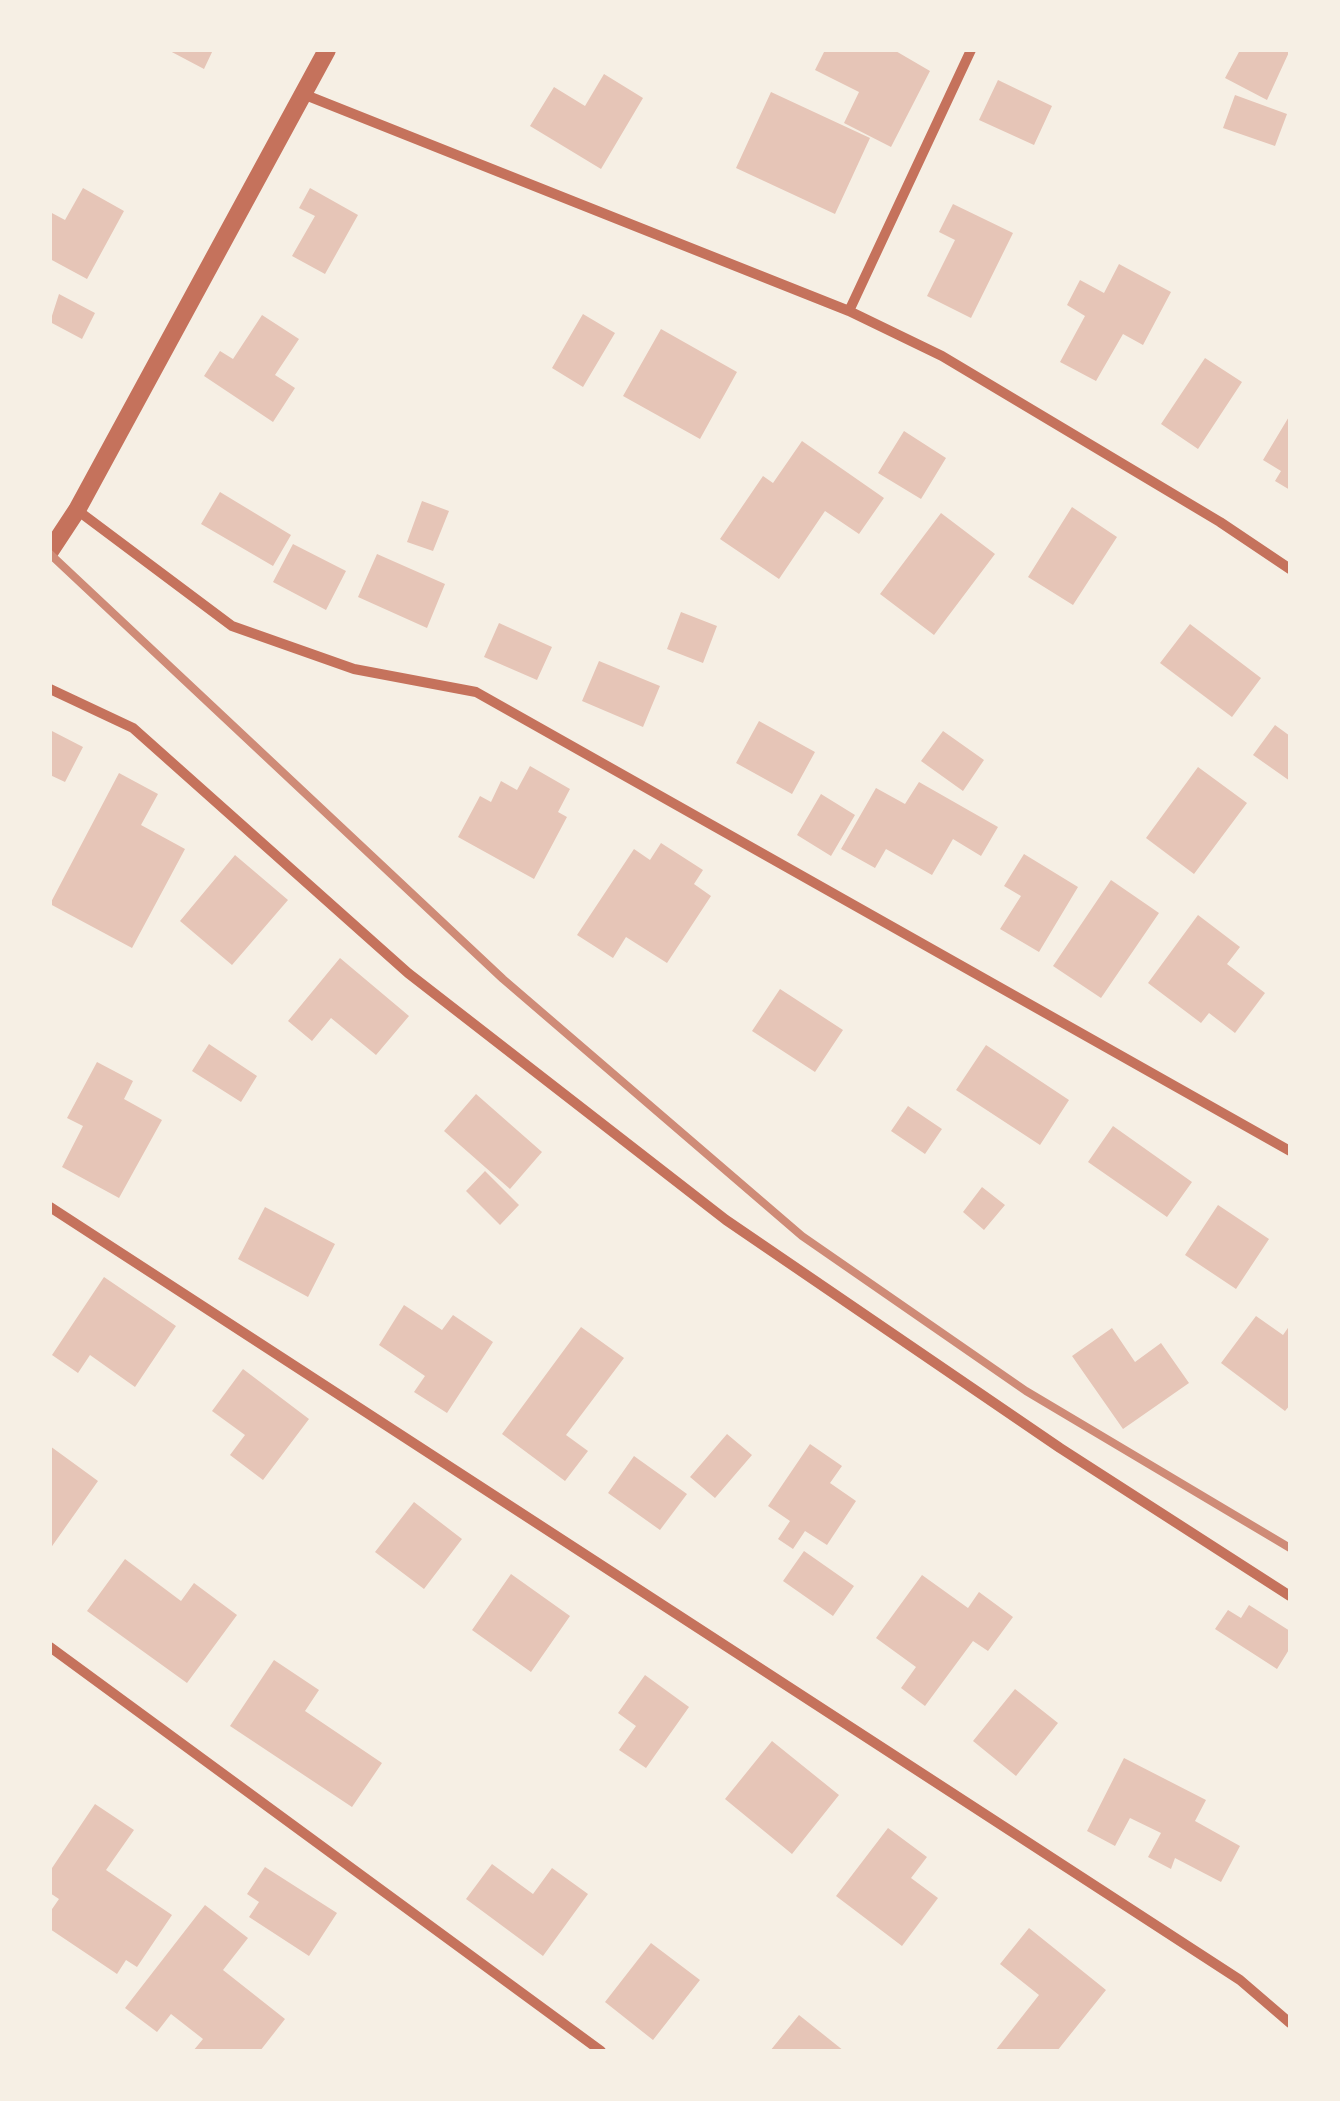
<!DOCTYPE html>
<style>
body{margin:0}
#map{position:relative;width:1340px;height:2101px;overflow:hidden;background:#f6efe4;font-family:"Exo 2",sans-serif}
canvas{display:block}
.frame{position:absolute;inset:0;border:52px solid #f6efe4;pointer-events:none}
</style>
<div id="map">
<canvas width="1340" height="2101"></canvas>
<div class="frame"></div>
</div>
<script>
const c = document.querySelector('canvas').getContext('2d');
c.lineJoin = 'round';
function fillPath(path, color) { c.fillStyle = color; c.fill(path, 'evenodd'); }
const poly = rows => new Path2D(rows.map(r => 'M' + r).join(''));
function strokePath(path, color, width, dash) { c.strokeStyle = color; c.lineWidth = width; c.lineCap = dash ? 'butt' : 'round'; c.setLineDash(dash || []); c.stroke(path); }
fillPath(poly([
 [168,50,213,50,204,69],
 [825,50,894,50,930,71,891,147,844,123,859,92,815,70],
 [1240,50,1290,50,1267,100,1225,78],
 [604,74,643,98,601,169,530,126,554,87,585,106],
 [998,80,1052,106,1034,145,979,120],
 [771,92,870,138,835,214,736,168],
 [1235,95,1287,114,1275,146,1223,128],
 [83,188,124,211,87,279,50,259,50,212,65,220],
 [310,188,358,215,325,274,292,256,315,216,299,208],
 [953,204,1013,233,971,318,927,296,955,240,939,232],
 [1119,264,1171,292,1143,345,1123,334,1096,381,1060,362,1085,316,1067,305,1080,280,1104,293],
 [59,294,95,313,82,339,50,322],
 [583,314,615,333,583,387,552,368],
 [262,315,299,339,275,375,295,388,273,422,204,376,220,351,233,359],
 [661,329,737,372,700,439,623,396],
 [1205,358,1242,382,1198,449,1161,424],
 [1290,415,1290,490,1275,481,1281,471,1263,460],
 [904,431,946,458,921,499,878,473],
 [802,441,884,498,859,534,825,511,779,579,720,539,763,476,773,483],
 [220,492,291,535,273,566,201,524],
 [422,501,449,511,433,551,407,542],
 [1072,507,1117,537,1073,605,1028,577],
 [941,513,995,554,934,635,880,594],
 [293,544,346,571,326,610,273,582],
 [377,554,445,584,427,628,358,597],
 [681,612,717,626,703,663,667,649],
 [499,623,552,647,537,680,484,657],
 [1190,624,1261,678,1232,717,1160,663],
 [599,661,660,686,643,727,582,701],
 [759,721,815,752,792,794,736,763],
 [1275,725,1290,736,1290,781,1253,755],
 [50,730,83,747,65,782,50,775],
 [943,731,984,760,963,791,921,761],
 [530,766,570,789,558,812,567,817,534,879,458,837,480,796,491,802,501,781,517,790],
 [1198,767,1247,803,1194,874,1146,838],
 [119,773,158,794,141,825,185,849,132,948,50,904],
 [919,782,998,827,981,856,953,839,932,875,886,849,875,868,841,849,876,788,905,804],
 [821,794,855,815,831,856,797,835],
 [661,843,703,870,694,884,711,896,667,963,626,937,613,958,577,935,634,849,650,860],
 [1024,854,1078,887,1039,952,1000,929,1021,896,1004,886],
 [235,855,288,900,232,965,180,921],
 [1111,880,1159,913,1101,998,1053,966],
 [1198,915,1240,947,1227,964,1265,993,1235,1033,1209,1013,1201,1023,1148,983],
 [340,958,409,1016,376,1055,331,1018,312,1041,288,1021],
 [780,989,843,1030,815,1072,752,1031],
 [209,1044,257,1076,241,1102,192,1071],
 [986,1045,1069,1100,1040,1145,956,1090],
 [97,1062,133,1081,124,1099,162,1120,119,1198,62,1167,83,1126,67,1118],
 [476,1094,542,1152,510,1189,444,1131],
 [908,1106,942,1129,925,1154,891,1131],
 [1113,1126,1192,1182,1167,1217,1088,1162],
 [485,1171,519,1205,500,1225,466,1191],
 [982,1187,1005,1205,984,1230,963,1212],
 [1218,1205,1269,1239,1236,1289,1185,1255],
 [265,1207,335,1244,308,1297,238,1259],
 [104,1277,176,1326,135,1387,90,1355,78,1373,52,1355],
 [404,1305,442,1330,453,1315,493,1342,447,1413,414,1392,425,1376,379,1345],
 [1256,1316,1283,1335,1290,1325,1290,1405,1285,1411,1221,1363],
 [581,1327,624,1358,566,1435,588,1451,565,1481,502,1434],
 [1112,1328,1135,1362,1161,1343,1189,1383,1123,1429,1072,1356],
 [243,1369,309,1419,263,1480,230,1455,245,1435,212,1411],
 [727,1434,752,1455,715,1498,690,1477],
 [810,1444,842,1466,830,1483,856,1501,827,1545,805,1531,793,1549,778,1539,790,1521,768,1506],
 [50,1446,98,1481,50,1549],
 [634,1456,687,1494,660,1530,608,1493],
 [414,1502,462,1539,424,1589,375,1552],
 [804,1551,854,1586,833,1616,783,1581],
 [125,1559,181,1601,194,1583,237,1615,187,1683,87,1611],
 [511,1574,570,1616,531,1672,472,1630],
 [922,1575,968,1608,979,1592,1013,1617,988,1651,973,1641,925,1706,901,1688,916,1667,876,1638],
 [1249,1605,1290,1631,1290,1648,1277,1669,1215,1629,1228,1610,1241,1618],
 [274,1660,319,1690,305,1711,382,1763,352,1807,230,1726],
 [645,1675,689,1707,646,1768,619,1750,636,1726,618,1713],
 [1015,1689,1058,1723,1016,1776,973,1741],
 [772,1741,839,1795,792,1854,725,1799],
 [1124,1758,1206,1800,1195,1821,1240,1846,1221,1882,1175,1858,1171,1869,1148,1857,1161,1833,1130,1818,1115,1846,1087,1831],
 [95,1804,134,1830,106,1870,172,1915,137,1967,126,1960,117,1974,50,1929,50,1912,59,1899,50,1893,50,1871],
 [888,1828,927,1857,911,1878,938,1898,902,1946,836,1896],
 [492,1864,533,1894,552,1868,588,1894,543,1956,466,1899],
 [265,1867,337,1913,309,1956,249,1917,259,1902,247,1894],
 [205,1905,248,1938,223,1970,285,2019,260,2051,193,2051,203,2039,171,2014,157,2032,125,2008],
 [1029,1928,1106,1990,1057,2051,995,2051,1039,1995,1000,1964],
 [651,1943,700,1980,653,2040,605,2002],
 [799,2015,844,2051,770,2051]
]), '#e6c5b7');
strokePath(poly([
 [303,94,849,311,942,356,1220,522,1290,569],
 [849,311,971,50],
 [77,510,232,626,354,669,476,692,1290,1151],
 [50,689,133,728,408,973,726,1220,1060,1448,1290,1596],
 [50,1207,1240,1980,1290,2023],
 [50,1647,601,2051]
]), '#c5725c', 10);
strokePath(poly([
 [50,551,77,510,327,50]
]), '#c5725c', 18);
strokePath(poly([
 [50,554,503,979,802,1236,1026,1391,1290,1548]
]), '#cf8b77', 8);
</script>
